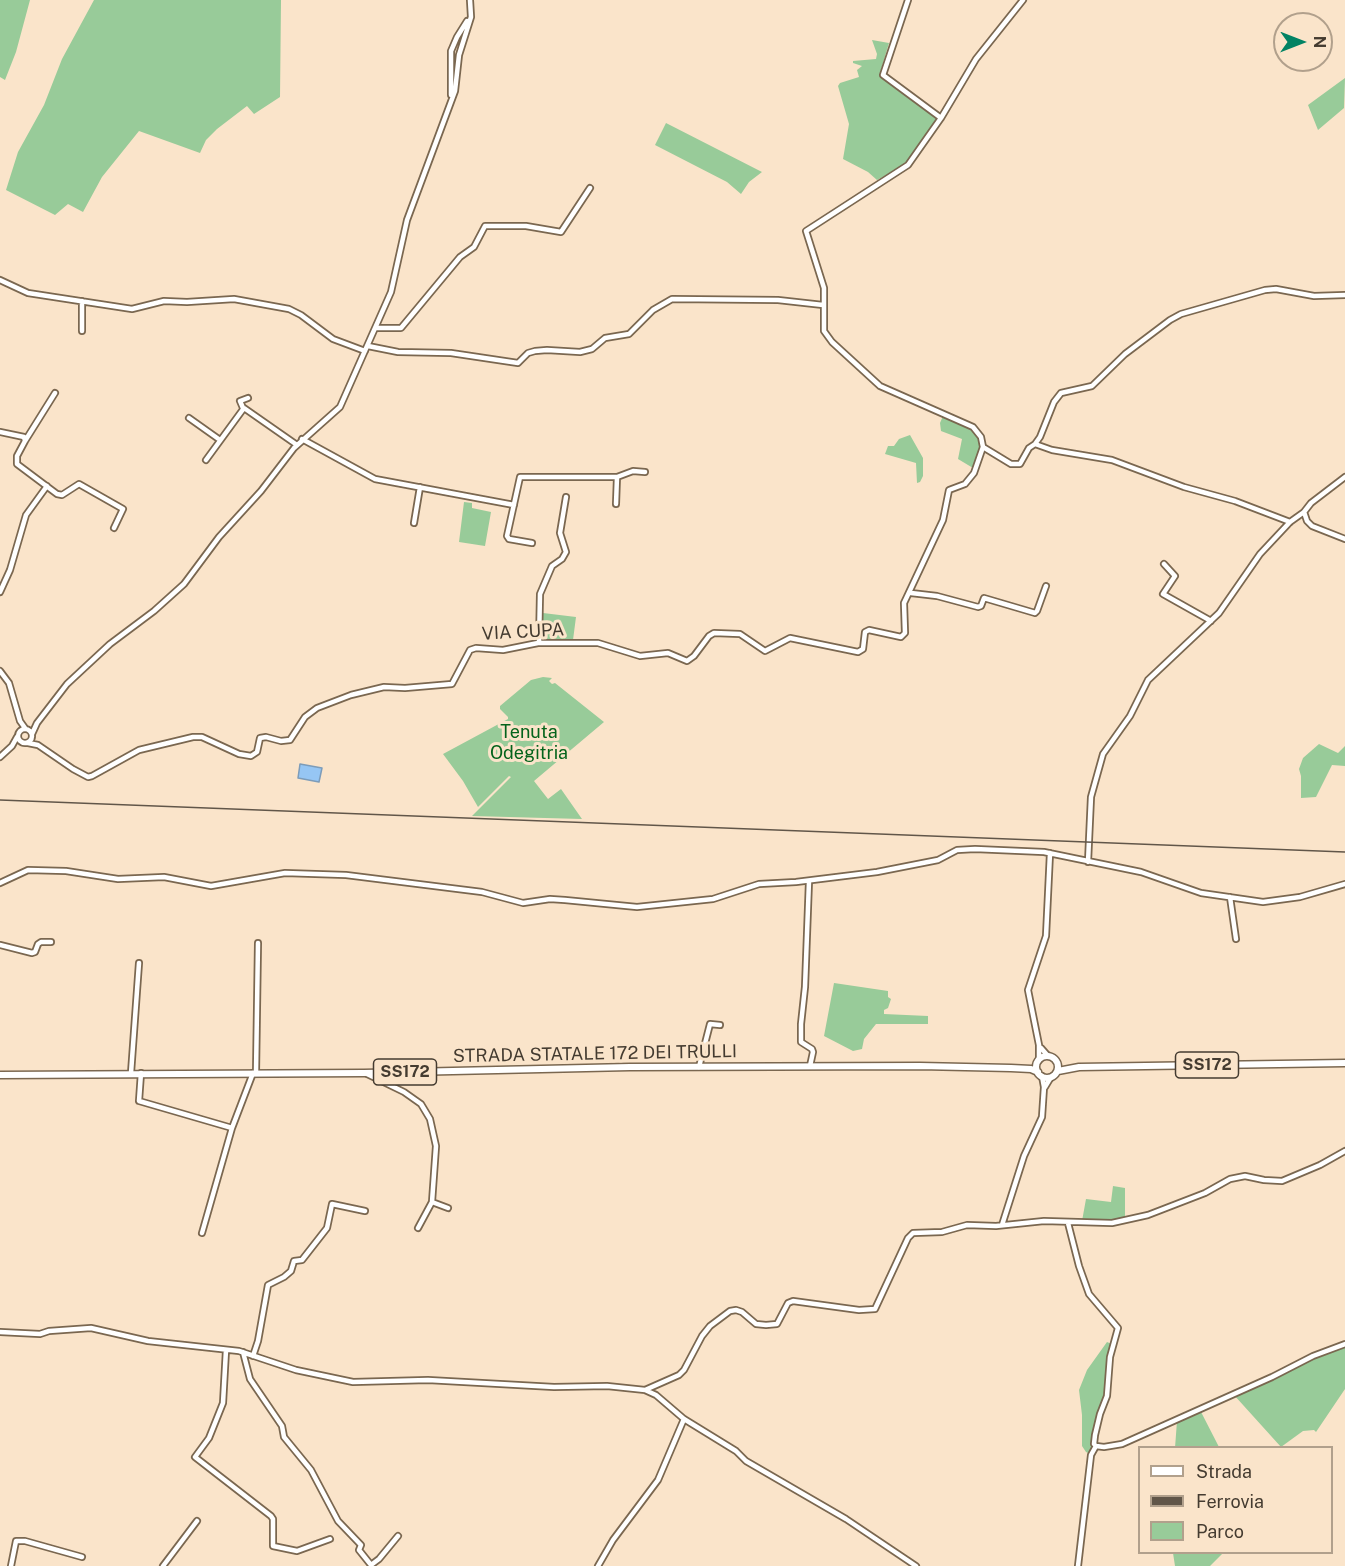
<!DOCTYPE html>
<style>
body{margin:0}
#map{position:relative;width:1345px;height:1566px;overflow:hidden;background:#fae4ca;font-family:"Public Sans",sans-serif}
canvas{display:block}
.legend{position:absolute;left:1138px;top:1446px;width:195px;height:108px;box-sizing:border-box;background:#fae4ca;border:2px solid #b1a08c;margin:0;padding:8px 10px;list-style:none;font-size:18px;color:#443b30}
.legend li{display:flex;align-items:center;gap:12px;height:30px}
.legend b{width:30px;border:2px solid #b1a08c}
.north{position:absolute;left:1273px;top:12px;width:60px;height:60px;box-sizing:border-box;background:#fae4ca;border:2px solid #b1a08c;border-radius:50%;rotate:90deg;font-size:16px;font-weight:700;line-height:24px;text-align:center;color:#443b30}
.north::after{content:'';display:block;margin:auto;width:21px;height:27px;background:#028364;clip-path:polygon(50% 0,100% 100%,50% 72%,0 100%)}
</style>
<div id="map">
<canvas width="1345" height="1566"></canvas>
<ul class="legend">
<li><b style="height:8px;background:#fff"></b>Strada</li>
<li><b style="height:8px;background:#615649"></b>Ferrovia</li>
<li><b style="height:16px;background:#98cb99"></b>Parco</li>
</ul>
<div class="north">N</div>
</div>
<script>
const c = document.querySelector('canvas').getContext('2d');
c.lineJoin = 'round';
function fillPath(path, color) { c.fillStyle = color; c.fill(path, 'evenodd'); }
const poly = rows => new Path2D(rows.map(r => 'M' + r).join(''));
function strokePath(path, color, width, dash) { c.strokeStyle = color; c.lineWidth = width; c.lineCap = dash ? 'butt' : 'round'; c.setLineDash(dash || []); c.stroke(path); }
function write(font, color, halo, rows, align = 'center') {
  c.font = font + ' "Public Sans",sans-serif'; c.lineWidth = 6; c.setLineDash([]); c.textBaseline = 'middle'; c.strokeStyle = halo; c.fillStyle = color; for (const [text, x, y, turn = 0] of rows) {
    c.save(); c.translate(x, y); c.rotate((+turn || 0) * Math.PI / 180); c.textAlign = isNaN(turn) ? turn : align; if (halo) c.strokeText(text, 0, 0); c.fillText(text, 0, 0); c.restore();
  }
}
fillPath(poly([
 [0,0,30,0,16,52,5,80,0,77],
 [94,0,281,0,280,97,254,114,247,106,217,129,206,140,200,153,139,131,102,177,83,212,68,204,55,215,6,190,18,152,44,105,62,59],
 [872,40,889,43,880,73,938,118,908,160,898,169,877,180,868,172,843,159,849,124,838,86,840,83,859,77,857,70,862,66,853,63,853,61,876,59,877,54],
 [1345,78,1344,108,1318,130,1308,105],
 [666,123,762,172,749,182,741,194,727,182,655,145],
 [943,416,977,432,981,450,973,468,958,459,962,439,941,431,940,423],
 [910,435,923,458,923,476,920,482,917,483,916,463,885,454,888,446,894,446,899,439],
 [464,502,472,503,472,508,491,512,485,546,459,542],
 [543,613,576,617,573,640,541,640],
 [543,677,552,678,549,681,552,684,555,683,604,722,534,781,548,799,561,789,582,819,472,816,511,777,509,776,478,807,463,781,443,754,508,719,508,717,500,709,500,706,531,680],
 [1319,744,1338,753,1345,746,1345,766,1332,765,1316,797,1301,798,1301,776,1299,769,1303,758],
 [834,983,888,991,888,997,891,999,888,1008,884,1010,884,1014,928,1016,928,1024,876,1024,864,1039,862,1049,853,1051,824,1036],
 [1113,1186,1125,1188,1125,1218,1112,1221,1082,1221,1086,1199,1111,1202],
 [1107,1342,1112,1344,1107,1387,1101,1408,1095,1422,1090,1454,1086,1452,1082,1446,1082,1415,1079,1390,1087,1370],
 [1345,1346,1345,1389,1316,1432,1314,1430,1303,1431,1281,1447,1234,1395,1312,1357],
 [1200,1410,1219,1447,1175,1448,1177,1421],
 [1173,1553,1173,1552,1223,1553,1210,1566,1175,1566]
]), '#98cb99');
const water = poly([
 [300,764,322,768,319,782,298,778,300,764]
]);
fillPath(water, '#96c6f4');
strokePath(water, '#7d9cb9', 1.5);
const minor = poly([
 [908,0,883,75,941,118],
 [451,95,451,51,457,37,467,21],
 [0,280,28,293,132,309,164,301,187,302,234,299,289,309,301,315,333,339,365,351],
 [82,301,82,331],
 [376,328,401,328,460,257,474,247,485,226,526,226,561,232,590,188],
 [368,346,398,352,451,353,518,363,528,353,535,351,547,350,580,352,592,349,605,338,629,334,653,310,672,299,778,300,823,305],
 [243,408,240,401,248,398],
 [189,418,220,440],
 [0,432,24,437,25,441,17,456,17,464,57,494,62,495,79,484,123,509,114,528],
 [302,439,375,479,514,505],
 [25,441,55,393],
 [1035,444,1052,450,1112,460,1184,487,1235,501,1290,522],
 [983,447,1011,464,1020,464,1029,448,1035,444,1040,437,1054,402,1061,393,1092,386,1125,354,1170,320,1181,314,1265,290,1276,289,1314,296,1345,295],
 [206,460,244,408,297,445],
 [616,504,617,477],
 [1304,512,1307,521,1312,526,1345,539],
 [414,523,420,487],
 [532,543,509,539,507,536,520,477,617,477,633,471,645,472],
 [1164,564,1175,576,1163,594,1211,621],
 [0,592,10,570,26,515,47,486],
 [911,593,937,596,978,607,981,606,984,598,1035,613,1037,611,1046,586],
 [539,643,540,594,552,566,562,559,566,552,560,533,566,497],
 [0,671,9,683,20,721,25,728],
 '18 736a7 7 0 1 1 14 0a7 7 0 1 1-14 0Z',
 [32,734,37,723,67,684,110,644,154,611,184,584,219,537,261,491,294,448,340,407,391,292,407,220,455,91,459,55,471,17,470,0],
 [28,743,38,745,73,769,88,777,92,776,139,750,193,737,202,737,239,754,251,756,257,752,260,738,266,737,281,741,290,740,305,717,317,708,351,695,384,687,405,688,452,684,470,650,476,648,503,650,538,643,598,643,640,656,668,653,687,661,694,656,709,636,714,633,740,634,765,651,790,638,858,652,863,649,865,632,869,630,901,637,905,633,904,603,943,520,949,490,965,484,974,473,983,447,981,437,973,427,880,386,832,342,824,331,824,288,806,231,908,165,941,118,976,59,1023,0],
 [0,757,12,746,17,737],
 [1088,862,1091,797,1103,754,1130,716,1148,680,1219,613,1260,554,1290,522,1304,512,1311,503,1345,477],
 [809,881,805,987,801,1024,801,1042,812,1049,813,1052,810,1066],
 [0,883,28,870,66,871,118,879,164,877,211,886,285,873,346,875,482,892,523,903,550,899,565,900,637,907,713,899,759,884,796,882,877,872,938,860,957,850,975,849,1044,852,1141,872,1201,893,1263,902,1300,897,1345,884],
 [1230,897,1236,939],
 [0,945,32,953,35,952,38,944,41,942,51,942],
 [1041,1048,1048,1056],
 [1039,1060,1039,1045,1028,990,1046,936,1050,853],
 [699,1067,710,1024,720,1025],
 [131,1073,139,963],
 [141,1073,139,1101,232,1128],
 [256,1073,258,943],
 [367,1074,404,1092,421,1104,430,1119,436,1146,432,1202,448,1208],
 [1045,1087,1051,1077],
 [1068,1223,1079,1266,1089,1294,1118,1328,1110,1357,1107,1396,1100,1414,1095,1435,1094,1444,1096,1446,1091,1455,1078,1566],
 [1002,1225,1024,1156,1042,1117,1044,1087,1042,1076],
 [418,1228,432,1202],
 [202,1233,232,1128,253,1073],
 [0,1332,40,1334,49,1331,91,1328,148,1341,239,1351,296,1370,353,1382,428,1380,554,1387,607,1386,645,1390,656,1395,684,1419,736,1451,746,1461,846,1519,916,1566],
 [226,1350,223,1403,209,1438,195,1457,271,1516,273,1519,273,1546,297,1551,330,1539],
 [243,1352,250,1379,282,1426,284,1437,311,1470,338,1521,361,1545,359,1550,371,1565,379,1559,398,1536],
 [253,1356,258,1341,268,1285,284,1277,291,1271,294,1261,302,1260,327,1228,332,1204,365,1211],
 [645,1390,679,1375,684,1370,702,1336,710,1326,730,1311,736,1310,742,1312,756,1324,766,1325,777,1324,788,1303,793,1301,859,1310,875,1309,908,1238,913,1233,942,1232,967,1225,996,1226,1044,1221,1112,1223,1148,1215,1205,1193,1230,1179,1245,1176,1264,1180,1282,1181,1320,1165,1345,1151],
 [1096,1446,1104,1447,1122,1444,1272,1377,1313,1356,1345,1344],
 [11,1566,16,1541,25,1541,82,1557],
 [163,1566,197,1521],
 [598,1566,613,1540,658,1480,684,1419]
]);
const major = poly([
 '1036 1067a11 11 0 1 1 22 0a11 11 0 1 1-22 0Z',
 [1058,1071,1079,1067,1345,1063],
 [0,1075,364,1073,630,1067,920,1066,1011,1068,1031,1069,1038,1072]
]);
strokePath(minor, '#7a6750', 8);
strokePath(major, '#7a6750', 9);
strokePath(minor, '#fff', 4.5);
strokePath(major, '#fff', 6);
strokePath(poly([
 [0,800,1345,852]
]), '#615649', 1.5);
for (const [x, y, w] of [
 [1207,1065,63],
 [405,1072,63]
]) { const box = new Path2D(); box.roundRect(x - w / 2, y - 13, w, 26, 4.5); c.fillStyle = '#fae4ca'; c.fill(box); strokePath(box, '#443b30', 1.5); }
write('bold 16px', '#443b30', null, [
 ["SS172",1207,1065],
 ["SS172",405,1072]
]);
write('18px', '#443b30', '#fae4ca', [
 ["VIA CUPA",523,632,-3],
 ["STRADA STATALE 172 DEI TRULLI",595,1054,-1]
]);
write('18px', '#04631b', '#fae4ca', [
 ["Tenuta",529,732],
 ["Odegitria",529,753]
]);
</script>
